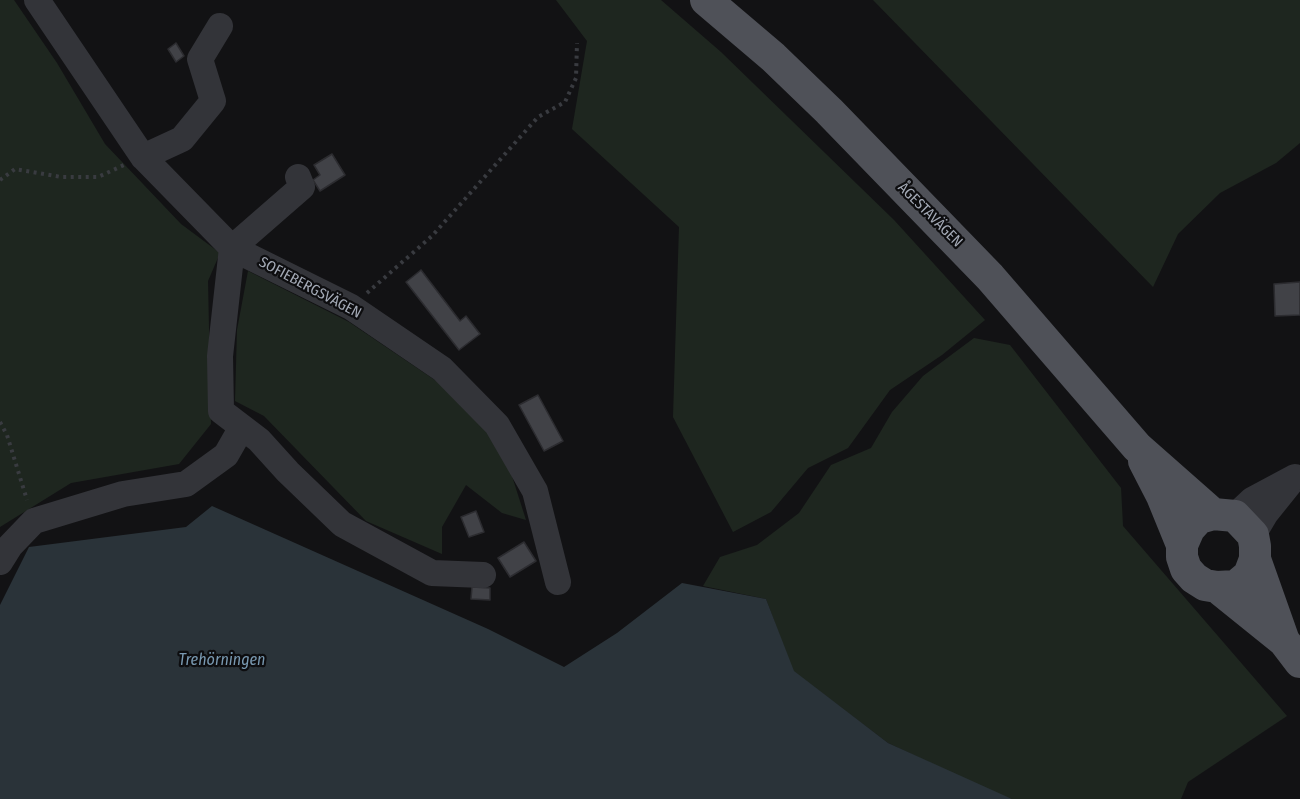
<!DOCTYPE html>
<meta charset="utf-8">
<style>
body{margin:0}
canvas{display:block;background:#121214}
</style>
<canvas width="1300" height="799"></canvas>
<script>
const c = document.querySelector('canvas').getContext('2d');
c.lineJoin = 'round';
function fillPath(path, color) { c.fillStyle = color; c.fill(path, 'evenodd'); }
const poly = rows => new Path2D(rows.map(r => 'M' + r).join(''));
function strokePath(path, color, width, dash) { c.strokeStyle = color; c.lineWidth = width; c.lineCap = dash ? 'butt' : 'round'; c.setLineDash(dash || []); c.stroke(path); }
function write(font, color, halo, rows, align = 'center') {
  c.font = font + ' "Fira Sans Condensed",sans-serif'; c.lineWidth = 4.5; c.setLineDash([]); c.textBaseline = 'middle'; c.strokeStyle = halo; c.fillStyle = color; for (const [text, x, y, turn = 0] of rows) {
    c.save(); c.translate(x, y); c.rotate((+turn || 0) * Math.PI / 180); c.textAlign = isNaN(turn) ? turn : align; if (halo) c.strokeText(text, 0, 0); c.fillText(text, 0, 0); c.restore();
  }
}
fillPath(poly([
 [0,0,14,0,57,63,105,144,181,224,220,253,208,281,211,424,179,464,71,483,0,527],
 [556,0,661,0,721,52,894,220,985,320,942,355,890,390,848,448,808,468,771,512,733,532,673,417,679,227,572,129,587,41],
 [873,0,1300,0,1300,143,1276,163,1220,193,1178,234,1153,287],
 [248,271,349,322,448,389,503,448,526,520,502,513,466,485,442,527,442,554,366,521,264,416,235,401,237,330],
 [974,338,1010,345,1121,488,1123,526,1287,716,1188,782,1181,799,1012,799,995,793,888,743,793,671,766,599,703,586,720,557,757,545,799,513,831,465,871,448,892,412,923,376]
]), '#1e261f');
fillPath(poly([
 [212,506,488,629,564,667,617,633,682,583,766,599,794,671,888,743,1012,799,0,799,0,605,29,547,186,527]
]), '#2a3339');
const building = poly([
 [176,43,184,56,176,62,168,49,176,43],
 [332,154,345,175,320,191,313,180,320,175,314,165,332,154],
 [421,270,460,321,466,316,480,334,459,350,406,282,421,270],
 [1300,282,1300,315,1275,316,1274,284,1300,282],
 [538,395,563,441,544,451,519,405,538,395],
 [476,511,484,532,469,537,461,517,476,511],
 [524,542,536,561,510,577,498,558,524,542],
 [472,587,490,588,490,600,471,599,472,587]
]);
fillPath(building, '#414247');
strokePath(building, '#2c2c30', 1.5);
strokePath(poly([
 [0,180,15,169,61,177,98,177,124,165],
 [367,293,432,236,538,117,565,102,576,78,577,43],
 [0,422,7,435,27,500]
]), '#393b40', 4, [3, 4.5]);
strokePath(poly([
 [37,0,143,157,232,248,351,307,442,369,497,425,535,491,558,582],
 [143,157,182,139,213,101,200,59,220,26],
 [298,177,302,187,232,248,220,356,221,411,259,440,288,472,342,524,432,573,483,575],
 [1235,516,1252,500,1295,477,1266,513,1253,535],
 [0,562,10,546,34,521,123,494,186,484,226,455,242,427]
]), '#333439', 26);
strokePath(poly([
 [706,0,773,57,829,111,990,277,1137,447,1213,514],
 [1144,461,1162,496,1182,545,1182,557,1186,569,1194,578,1205,585,1217,587,1236,586,1249,575,1255,559,1255,546,1253,535,1235,516,1213,514,1199,518,1189,529,1182,545],
 [1255,559,1284,641],
 [1217,587,1284,641,1300,662]
]), '#4f5158', 32);
write('15px', '#a3a9b5', '#0d0d0f', [
 ["ÅGESTAVÄGEN",930,215,45],
 ["SOFIEBERGSVÄGEN",310,288,28]
]);
write('italic 16px', '#7999b1', '#0d0d0f', [
 ["Trehörningen",222,661]
]);
</script>
